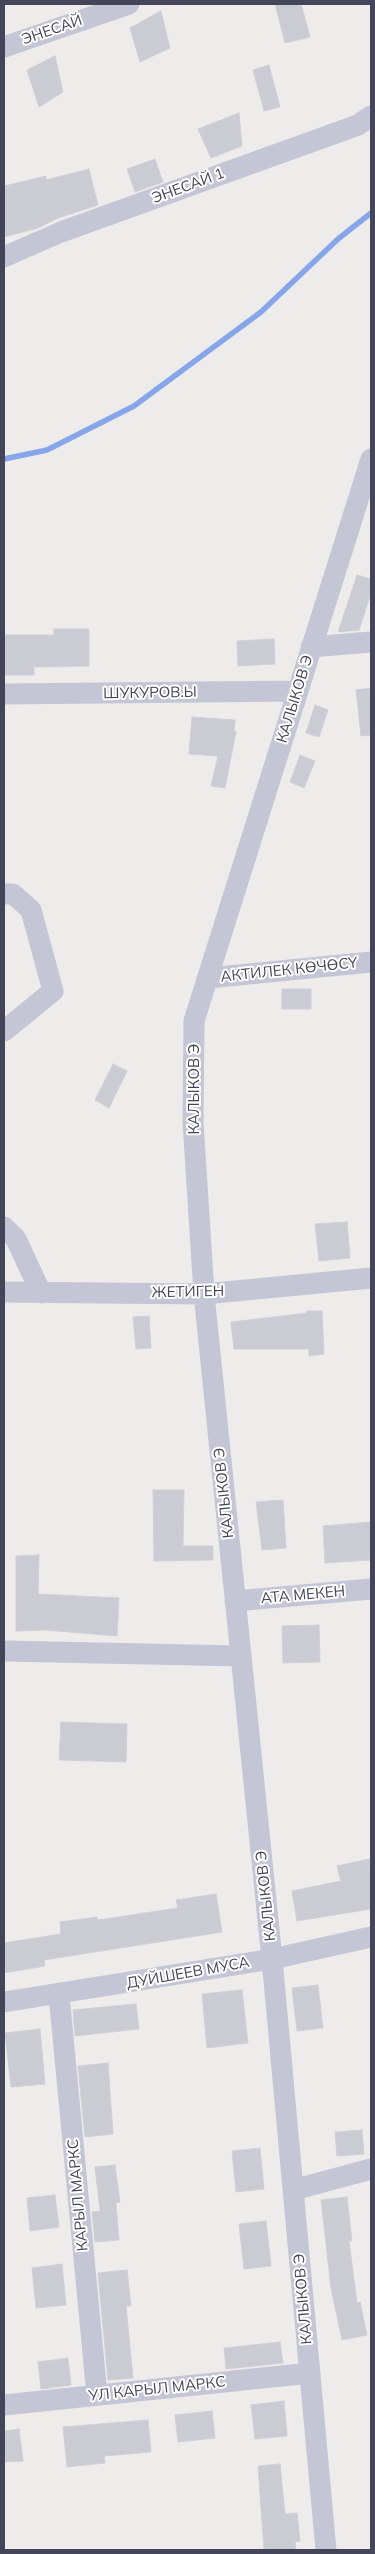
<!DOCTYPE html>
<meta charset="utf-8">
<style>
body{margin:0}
#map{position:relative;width:375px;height:2554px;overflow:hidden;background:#eeeceb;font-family:Mulish,sans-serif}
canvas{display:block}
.frame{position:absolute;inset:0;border:5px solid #444558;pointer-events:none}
</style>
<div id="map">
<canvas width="375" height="2554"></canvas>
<div class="frame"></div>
</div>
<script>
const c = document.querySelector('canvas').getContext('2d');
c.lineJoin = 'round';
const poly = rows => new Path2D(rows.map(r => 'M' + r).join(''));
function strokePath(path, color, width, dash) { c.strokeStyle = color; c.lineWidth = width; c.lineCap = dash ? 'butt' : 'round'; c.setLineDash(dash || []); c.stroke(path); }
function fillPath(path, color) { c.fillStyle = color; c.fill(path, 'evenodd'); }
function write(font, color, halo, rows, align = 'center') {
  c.font = font + ' Mulish,sans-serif'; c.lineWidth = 4; c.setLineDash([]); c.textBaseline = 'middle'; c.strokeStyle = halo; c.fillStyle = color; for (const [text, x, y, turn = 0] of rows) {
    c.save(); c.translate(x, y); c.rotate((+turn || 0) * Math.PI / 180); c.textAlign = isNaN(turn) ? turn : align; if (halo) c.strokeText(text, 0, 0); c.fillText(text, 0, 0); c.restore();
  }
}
strokePath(poly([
 [4,459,47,450,134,406,261,312,338,239,371,213]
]), '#86a6e9', 5.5);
const building = poly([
 [275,4,301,4,310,37,285,43,275,4],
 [161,11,170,48,140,62,130,28,161,11],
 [55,56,63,92,39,107,27,70,55,56],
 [269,65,280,107,264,111,253,70,269,65],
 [239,113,242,146,211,158,198,129,239,113],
 [155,159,163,182,135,192,127,169,155,159],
 [89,169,98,205,58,218,38,228,4,237,4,186,46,176,46,180,89,169],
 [357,575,371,579,371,593,359,630,338,632,357,575],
 [54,629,89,629,89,666,34,667,34,675,4,675,4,635,54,635,54,629],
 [274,639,275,664,238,666,237,641,274,639],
 [371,688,371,735,361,736,356,690,371,688],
 [315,705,328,710,319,737,306,733,315,705],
 [192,717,235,720,234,731,236,732,225,788,211,786,218,756,189,754,192,717],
 [300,755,315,761,304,788,290,782,300,755],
 [282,989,311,989,311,1009,282,1009,282,989],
 [113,1064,127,1071,109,1108,95,1100,113,1064],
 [347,1222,350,1258,319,1261,315,1224,347,1222],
 [307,1311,322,1311,324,1354,309,1356,309,1349,234,1349,231,1322,307,1313,307,1311],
 [149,1316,151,1348,136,1349,133,1317,149,1316],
 [153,1490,184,1490,183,1546,213,1546,213,1560,154,1561,153,1490],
 [283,1500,286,1548,262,1550,256,1502,283,1500],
 [371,1522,371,1560,325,1563,323,1526,371,1522],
 [39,1555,38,1594,119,1598,117,1636,46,1630,16,1631,16,1556,39,1555],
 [319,1625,320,1662,283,1663,282,1626,319,1625],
 [61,1722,127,1724,126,1762,59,1760,61,1722],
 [369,1859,371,1870,371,1909,297,1921,292,1891,341,1881,337,1866,369,1859],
 [216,1894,222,1932,44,1960,45,1966,4,1973,4,1943,61,1934,60,1922,97,1917,98,1920,178,1908,176,1900,216,1894],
 [318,1985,323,2028,297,2031,292,1988,318,1985],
 [242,1990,248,2043,207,2048,202,1994,242,1990],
 [136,2004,139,2029,75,2036,73,2010,136,2004],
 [40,2029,45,2084,11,2087,5,2033,40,2029],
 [108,2063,113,2134,85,2137,78,2066,108,2063],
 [362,2130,364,2154,337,2156,335,2132,362,2130],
 [260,2148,264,2189,236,2192,232,2151,260,2148],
 [115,2165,120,2202,116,2203,119,2240,95,2242,92,2212,100,2211,95,2167,115,2165],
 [55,2195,59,2227,30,2231,27,2198,55,2195],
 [347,2197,352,2241,349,2241,357,2303,360,2302,367,2335,342,2340,331,2288,321,2200,347,2197],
 [266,2221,271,2266,244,2269,239,2224,266,2221],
 [62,2264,66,2305,36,2308,32,2268,62,2264],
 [127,2270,131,2306,126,2306,133,2378,108,2380,98,2273,127,2270],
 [280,2342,283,2363,226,2369,224,2348,280,2342],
 [68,2358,71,2385,41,2389,38,2362,68,2358],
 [284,2401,287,2436,255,2439,251,2405,284,2401],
 [212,2411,215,2438,178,2442,175,2415,212,2411],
 [148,2420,151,2452,104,2456,105,2463,67,2467,63,2427,148,2420],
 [19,2429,23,2461,4,2462,4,2431,19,2429],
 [280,2464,285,2514,297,2513,300,2541,295,2542,296,2550,264,2550,258,2466,280,2464]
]);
fillPath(building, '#cbcbd3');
strokePath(building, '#d0cfd7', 1);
strokePath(poly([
 [4,47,129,4],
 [4,257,61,232,358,125,371,116],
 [311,647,371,642],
 [4,694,297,691],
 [4,894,13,894,31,910,53,991,4,1031],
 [208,978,371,962],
 [4,1227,16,1239,41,1293],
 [4,1292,204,1294,371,1278],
 [235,1601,371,1589],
 [4,1651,241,1656],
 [59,1995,97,2395],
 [4,2002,272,1959,371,1937],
 [293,2190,371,2169],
 [4,2405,310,2373],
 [326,2550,272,1959,204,1294,193,1122,194,1021,371,459]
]), '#c4c6d6', 21);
write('15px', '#444558', '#fff', [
 ["ЭНЕСАЙ",52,30,-19],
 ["ЭНЕСАЙ 1",188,186,-20],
 ["ШУКУРОВ.Ы",150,693,-1],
 ["КАЛЫКОВ Э",295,699,-73],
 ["АКТИЛЕК КӨЧӨСҮ",289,970,-6],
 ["КАЛЫКОВ Э",194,1089,-90],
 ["ЖЕТИГЕН",188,1292,-1],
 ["КАЛЫКОВ Э",224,1493,-96],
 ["АТА МЕКЕН",303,1595,-5],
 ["КАЛЫКОВ Э",266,1896,-96],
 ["ДУЙШЕЕВ МУСА",188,1973,-10],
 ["КАРЫЛ МАРКС",78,2195,-95],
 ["КАЛЫКОВ Э",303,2299,-95],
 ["УЛ КАРЫЛ МАРКС",157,2389,-6]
]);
</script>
